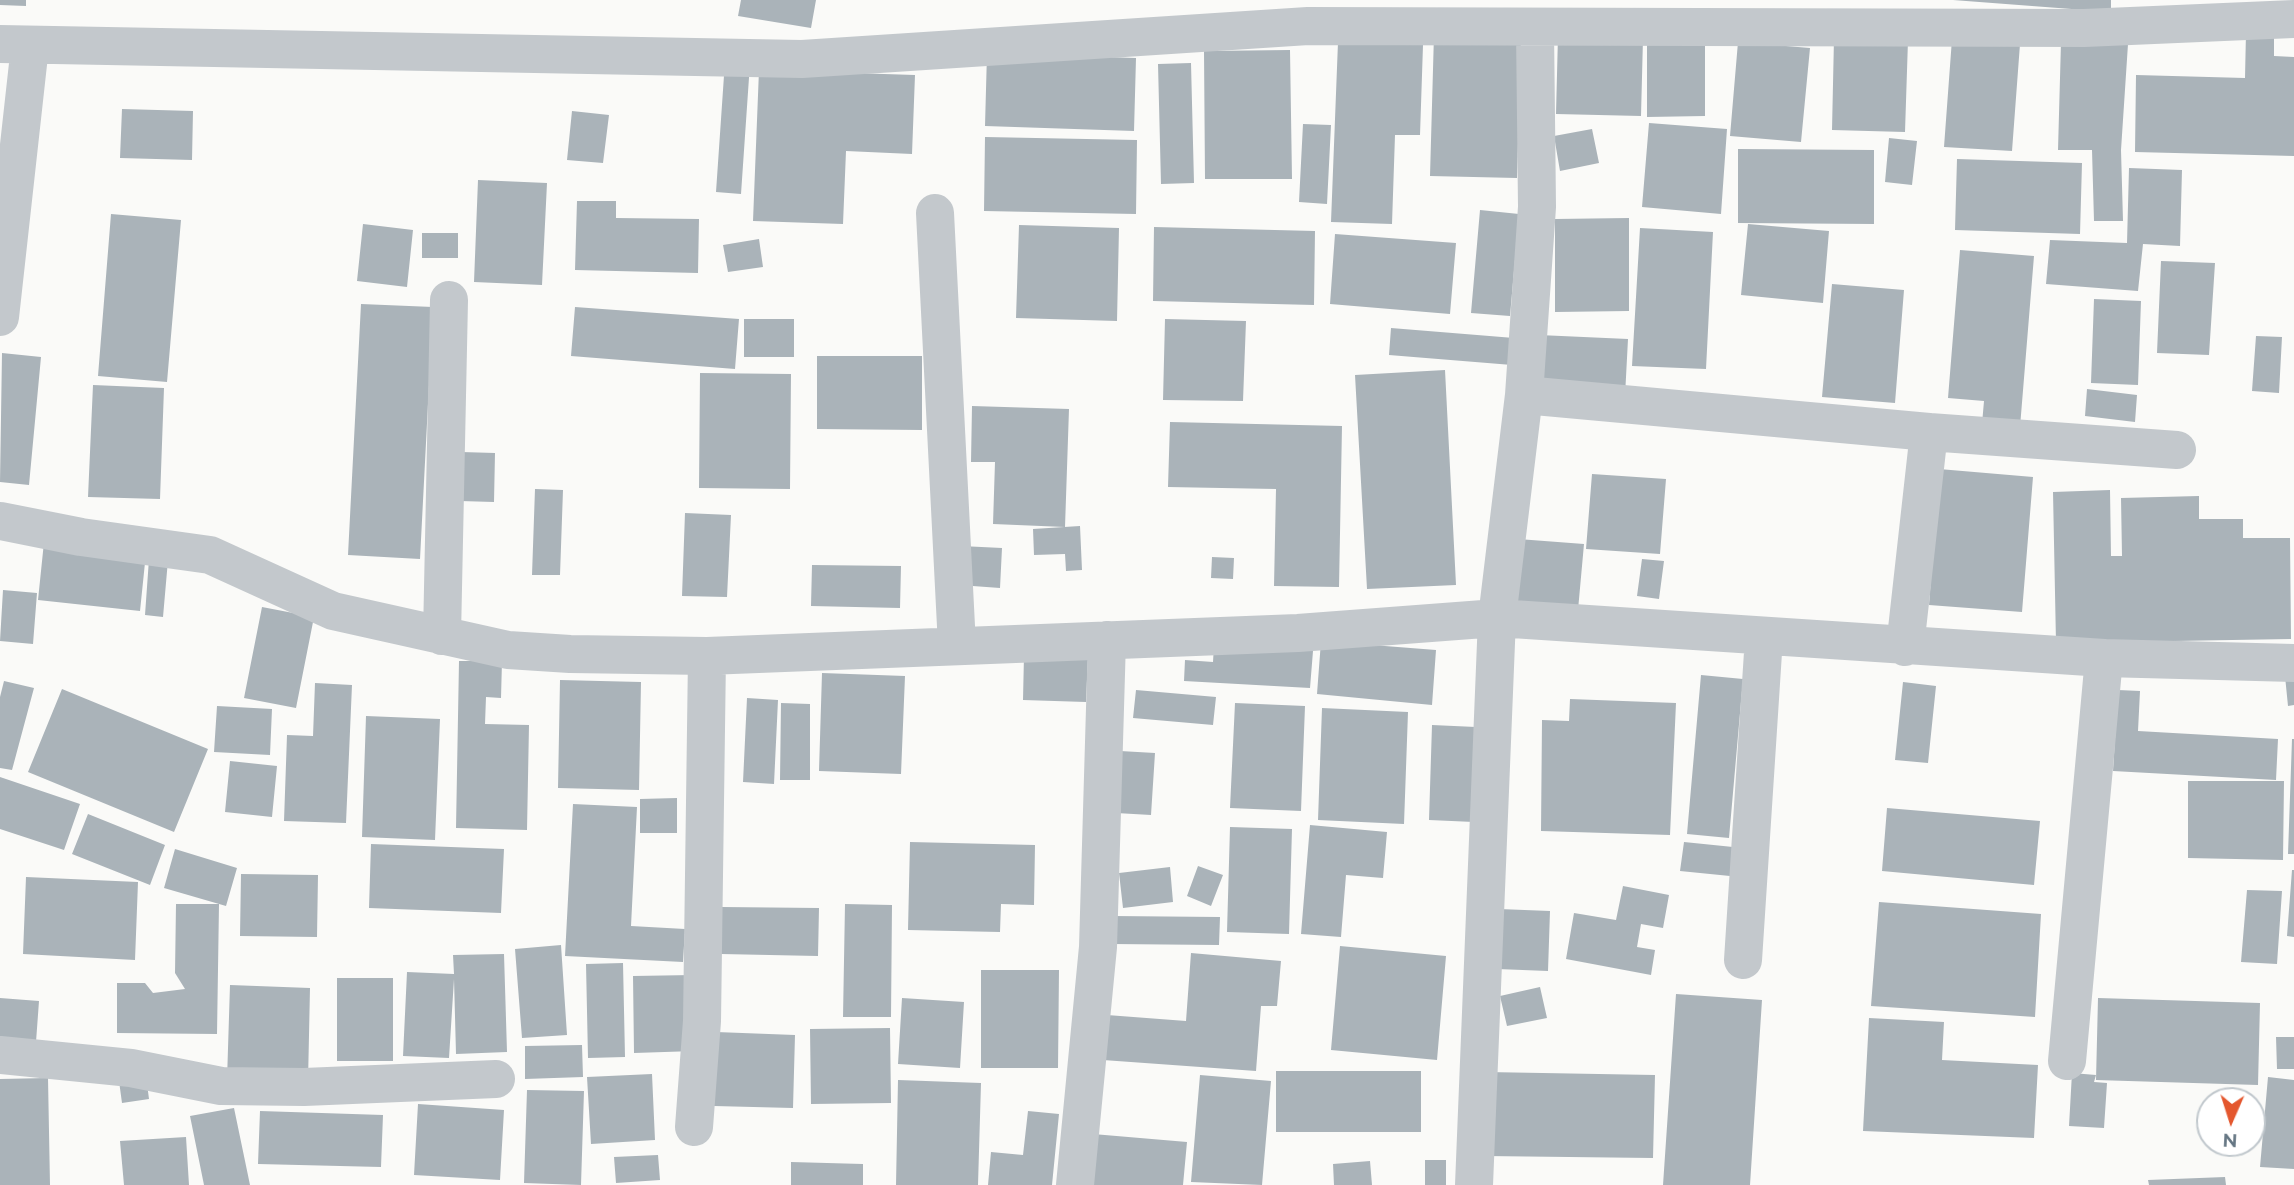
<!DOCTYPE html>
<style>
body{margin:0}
#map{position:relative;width:2294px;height:1185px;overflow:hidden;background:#fafaf8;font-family:Raleway,sans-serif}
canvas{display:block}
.north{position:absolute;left:2196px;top:1087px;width:70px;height:70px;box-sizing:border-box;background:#fff;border:2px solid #c1c8cd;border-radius:50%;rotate:183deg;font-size:19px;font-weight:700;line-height:28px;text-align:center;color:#657683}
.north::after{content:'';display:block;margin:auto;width:24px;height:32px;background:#e4572e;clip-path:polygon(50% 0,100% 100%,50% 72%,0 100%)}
</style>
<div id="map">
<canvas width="2294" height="1185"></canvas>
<div class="north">N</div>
</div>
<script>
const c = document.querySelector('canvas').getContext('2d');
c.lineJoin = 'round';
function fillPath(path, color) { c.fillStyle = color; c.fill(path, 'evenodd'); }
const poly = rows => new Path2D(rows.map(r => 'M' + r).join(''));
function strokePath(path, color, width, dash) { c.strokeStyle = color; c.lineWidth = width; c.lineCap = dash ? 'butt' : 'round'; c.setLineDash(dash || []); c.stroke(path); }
fillPath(poly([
 [0,0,26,0,26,6,0,5],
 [741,0,816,0,811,28,738,16],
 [1953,0,2111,0,2111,12],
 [2246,32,2274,33,2274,56,2294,57,2294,156,2135,152,2136,75,2245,78],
 [1434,34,1521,37,1517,178,1430,176],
 [1558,35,1643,38,1641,116,1556,114],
 [1834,38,1908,40,1905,132,1832,130],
 [1952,39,2020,44,2012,151,1944,147],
 [1338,42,1423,45,1420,135,1395,135,1392,224,1331,222],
 [1738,42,1810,48,1801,142,1730,136],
 [2061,42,2128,44,2121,150,2123,221,2094,221,2092,150,2058,150],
 [1647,45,1705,45,1705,116,1647,117],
 [1290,50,1292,179,1205,179,1204,51],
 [987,53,1136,58,1134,131,985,126],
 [725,61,750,63,741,194,716,192],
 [1191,63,1194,183,1161,184,1158,64],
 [759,70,915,75,912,154,846,151,843,224,753,221],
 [122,109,193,111,192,160,120,158],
 [572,111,609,115,603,163,567,160],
 [1649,123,1727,129,1721,214,1642,207],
 [1303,124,1331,125,1327,204,1299,202],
 [1592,129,1599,163,1560,171,1554,136],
 [985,137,1137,140,1136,214,984,211],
 [1889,138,1917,141,1912,185,1885,182],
 [1738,149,1874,150,1874,224,1738,223],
 [1957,159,2082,163,2080,234,1955,230],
 [2129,168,2182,170,2180,246,2143,244,2138,291,2046,284,2050,240,2127,243],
 [478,180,547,183,542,285,474,282],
 [577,201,616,201,616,218,699,219,698,273,575,270],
 [1480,210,1519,214,1510,316,1471,313],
 [111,214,181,220,167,382,98,376],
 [1629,218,1629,311,1555,312,1555,219],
 [363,224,413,230,407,287,357,281],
 [1748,224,1829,231,1823,303,1741,295],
 [1019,225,1119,228,1117,321,1016,318],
 [1154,227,1315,231,1314,305,1153,301],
 [1640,228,1713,232,1706,369,1632,366],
 [422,233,458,233,458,258,422,258],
 [1335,234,1456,243,1450,314,1330,304],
 [759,239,763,267,728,272,723,245],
 [1960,250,2034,256,2020,427,1982,424,1984,401,1948,398],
 [2161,261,2215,263,2209,355,2157,353],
 [1832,284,1904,290,1895,403,1822,397],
 [2094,299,2141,301,2138,385,2091,383],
 [361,304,433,307,420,559,348,555],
 [575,307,739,319,735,369,571,356],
 [744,319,794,319,794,357,744,357],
 [1165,319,1246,321,1243,401,1163,400],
 [1391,328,1514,338,1512,365,1389,355],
 [1539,335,1628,339,1625,396,1536,391],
 [2256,336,2282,337,2279,393,2252,391],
 [2,353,41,357,29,485,0,482],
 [817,356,922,356,922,430,817,429],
 [1445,370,1456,585,1367,589,1355,375],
 [700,373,791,374,790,489,699,488],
 [93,385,164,388,160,499,88,497],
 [2087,389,2137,395,2135,422,2085,416],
 [972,406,1069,409,1065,527,993,524,995,462,971,462],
 [1170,422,1342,426,1339,587,1274,586,1276,489,1168,487],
 [461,452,495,453,494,502,460,501],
 [1939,469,2033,477,2022,612,1929,605],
 [1592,474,1666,479,1660,554,1586,549],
 [535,489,563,490,560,575,532,575],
 [2110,490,2111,556,2122,556,2121,498,2199,496,2199,519,2243,519,2243,538,2290,538,2291,639,2056,643,2053,492],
 [685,513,731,515,727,597,682,596],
 [1080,526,1082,570,1066,571,1065,554,1034,555,1033,529],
 [1518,539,1584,544,1578,610,1513,604],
 [44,542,146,553,140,611,38,600],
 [961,546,1002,548,1000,588,959,585],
 [1212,557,1234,558,1233,579,1211,578],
 [149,559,168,560,163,617,145,615],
 [1642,559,1664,561,1659,599,1637,596],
 [812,565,901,566,900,608,811,606],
 [3,590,37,593,33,644,0,641],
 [262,607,314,617,296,708,244,698],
 [1321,641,1436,650,1432,705,1317,694],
 [1214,645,1313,651,1310,688,1184,681,1185,660,1213,662],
 [1024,655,1088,657,1086,702,1023,700],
 [459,661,502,661,501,698,486,697,485,724,529,725,527,830,456,828],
 [822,673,905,676,901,774,819,771],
 [1701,675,1743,679,1729,838,1687,834],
 [2294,675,2294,705,2288,706,2285,676],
 [560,680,641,682,639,790,558,788],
 [4,681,34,688,12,770,0,768,0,697],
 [1903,682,1936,686,1928,763,1895,760],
 [315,683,352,685,346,823,284,821,287,735,313,736],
 [62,689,208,749,174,832,28,772],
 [1136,690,1216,697,1213,725,1133,718],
 [2118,690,2140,691,2138,731,2278,739,2276,780,2113,771],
 [747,698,778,700,774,784,743,782],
 [1570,699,1676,703,1670,835,1541,831,1542,720,1569,721],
 [781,703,810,704,810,780,780,780],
 [1235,703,1305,706,1301,811,1230,808],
 [217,706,272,709,270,755,214,752],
 [1322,708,1408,712,1404,824,1318,820],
 [366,716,440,719,435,840,362,837],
 [1432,725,1476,727,1474,822,1429,820],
 [2292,739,2294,739,2294,854,2288,854],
 [1120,751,1155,753,1151,815,1116,813],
 [230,761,277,766,272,817,225,812],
 [0,777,80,804,64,850,0,829],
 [2188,781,2284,781,2283,860,2188,858],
 [677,798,677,833,640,833,640,799],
 [573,804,637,807,631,926,685,929,683,962,565,956],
 [1887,808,2040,821,2034,885,1882,871],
 [88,814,165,845,150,885,72,854],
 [1310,825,1387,832,1383,878,1346,875,1341,937,1301,934],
 [1230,827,1292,829,1289,934,1227,932],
 [910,842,1035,845,1034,905,1001,904,1000,932,908,930],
 [1684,842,1733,847,1730,876,1680,871],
 [371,844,504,849,501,913,369,908],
 [175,849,237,868,226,906,164,888],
 [1198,866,1223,875,1211,906,1187,896],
 [1170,867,1173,902,1123,908,1119,873],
 [2292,870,2294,870,2294,937,2287,936],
 [241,874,318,875,317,937,240,936],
 [26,877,138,882,135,960,23,954],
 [1623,886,1669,895,1663,928,1641,924,1637,947,1655,950,1651,975,1566,959,1574,913,1616,920],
 [2247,890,2282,891,2277,964,2241,962],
 [1879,902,2041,914,2035,1017,1871,1006],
 [176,904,219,904,217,1034,117,1033,117,983,145,983,153,993,185,989,175,973],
 [845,904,892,905,891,1017,843,1017],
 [722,907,819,908,818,956,721,954],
 [1499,909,1550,911,1548,971,1497,969],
 [1112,916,1220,917,1219,945,1112,944],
 [561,945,567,1035,522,1038,515,949],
 [1340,946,1446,956,1437,1060,1331,1050],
 [1191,953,1281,961,1277,1006,1261,1006,1256,1071,1103,1060,1107,1015,1186,1021],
 [504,954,507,1052,456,1054,454,979,449,1058,403,1056,407,972,454,974,453,955],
 [623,963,625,1057,588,1058,586,964],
 [981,970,1059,970,1058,1068,981,1068],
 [693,975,695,1051,634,1053,633,976],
 [337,978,393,978,393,1061,337,1061],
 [230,985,310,988,308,1082,227,1080],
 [1540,987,1547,1018,1507,1026,1500,996],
 [1676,994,1762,1000,1750,1185,1663,1185],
 [0,998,39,1001,36,1042,0,1039],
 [902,998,964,1002,960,1068,898,1064],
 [2098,998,2260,1003,2258,1085,2096,1080],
 [1869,1018,1944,1022,1942,1060,2038,1065,2034,1138,1863,1131],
 [890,1028,891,1103,811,1104,810,1029],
 [716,1032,795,1035,793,1108,714,1106],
 [2276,1037,2294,1037,2294,1069,2277,1069],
 [582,1045,583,1077,525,1079,525,1046],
 [1276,1071,1421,1071,1421,1132,1276,1132],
 [1486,1072,1655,1075,1653,1158,1485,1156],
 [2072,1073,2096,1075,2094,1082,2107,1083,2104,1128,2069,1126],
 [652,1074,655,1140,591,1144,587,1077],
 [1200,1075,1271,1081,1262,1185,1191,1182],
 [146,1076,149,1099,122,1103,119,1081],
 [2268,1077,2294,1080,2294,1169,2260,1167],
 [48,1078,50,1185,0,1185,0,1079],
 [898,1080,981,1083,978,1185,896,1185],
 [527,1090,584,1091,581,1185,524,1183],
 [418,1104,504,1110,500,1180,414,1175],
 [234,1108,250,1185,204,1185,190,1116],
 [260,1111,383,1115,381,1167,258,1164],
 [1028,1111,1059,1114,1052,1185,988,1185,991,1152,1023,1155],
 [1093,1134,1187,1142,1183,1185,1089,1185],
 [186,1137,189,1185,124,1185,120,1141],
 [658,1155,660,1180,616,1183,614,1157],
 [1425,1160,1446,1160,1446,1185,1425,1185],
 [1370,1161,1372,1185,1334,1185,1333,1164],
 [791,1162,863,1164,863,1185,791,1185],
 [2225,1177,2226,1185,2149,1185,2148,1180]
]), '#aab3b9');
strokePath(poly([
 [0,44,802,59,1308,26,2084,28,2294,19],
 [935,213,957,646],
 [0,317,30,46],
 [1524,395,1929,432,2177,450],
 [0,521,81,537,210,555,333,611,508,650,570,654,707,656,1298,633,1497,618,2104,658,2294,663],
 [442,636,449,300],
 [1905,647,1929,432],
 [1743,960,1764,637],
 [0,1055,131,1068,221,1086,304,1087,496,1079],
 [2067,1061,2104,658],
 [694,1127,702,1021,707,656],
 [1075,1185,1098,947,1107,640],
 [1474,1185,1497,618,1524,395,1537,207,1535,29]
]), '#c3c8cc', 38);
</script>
